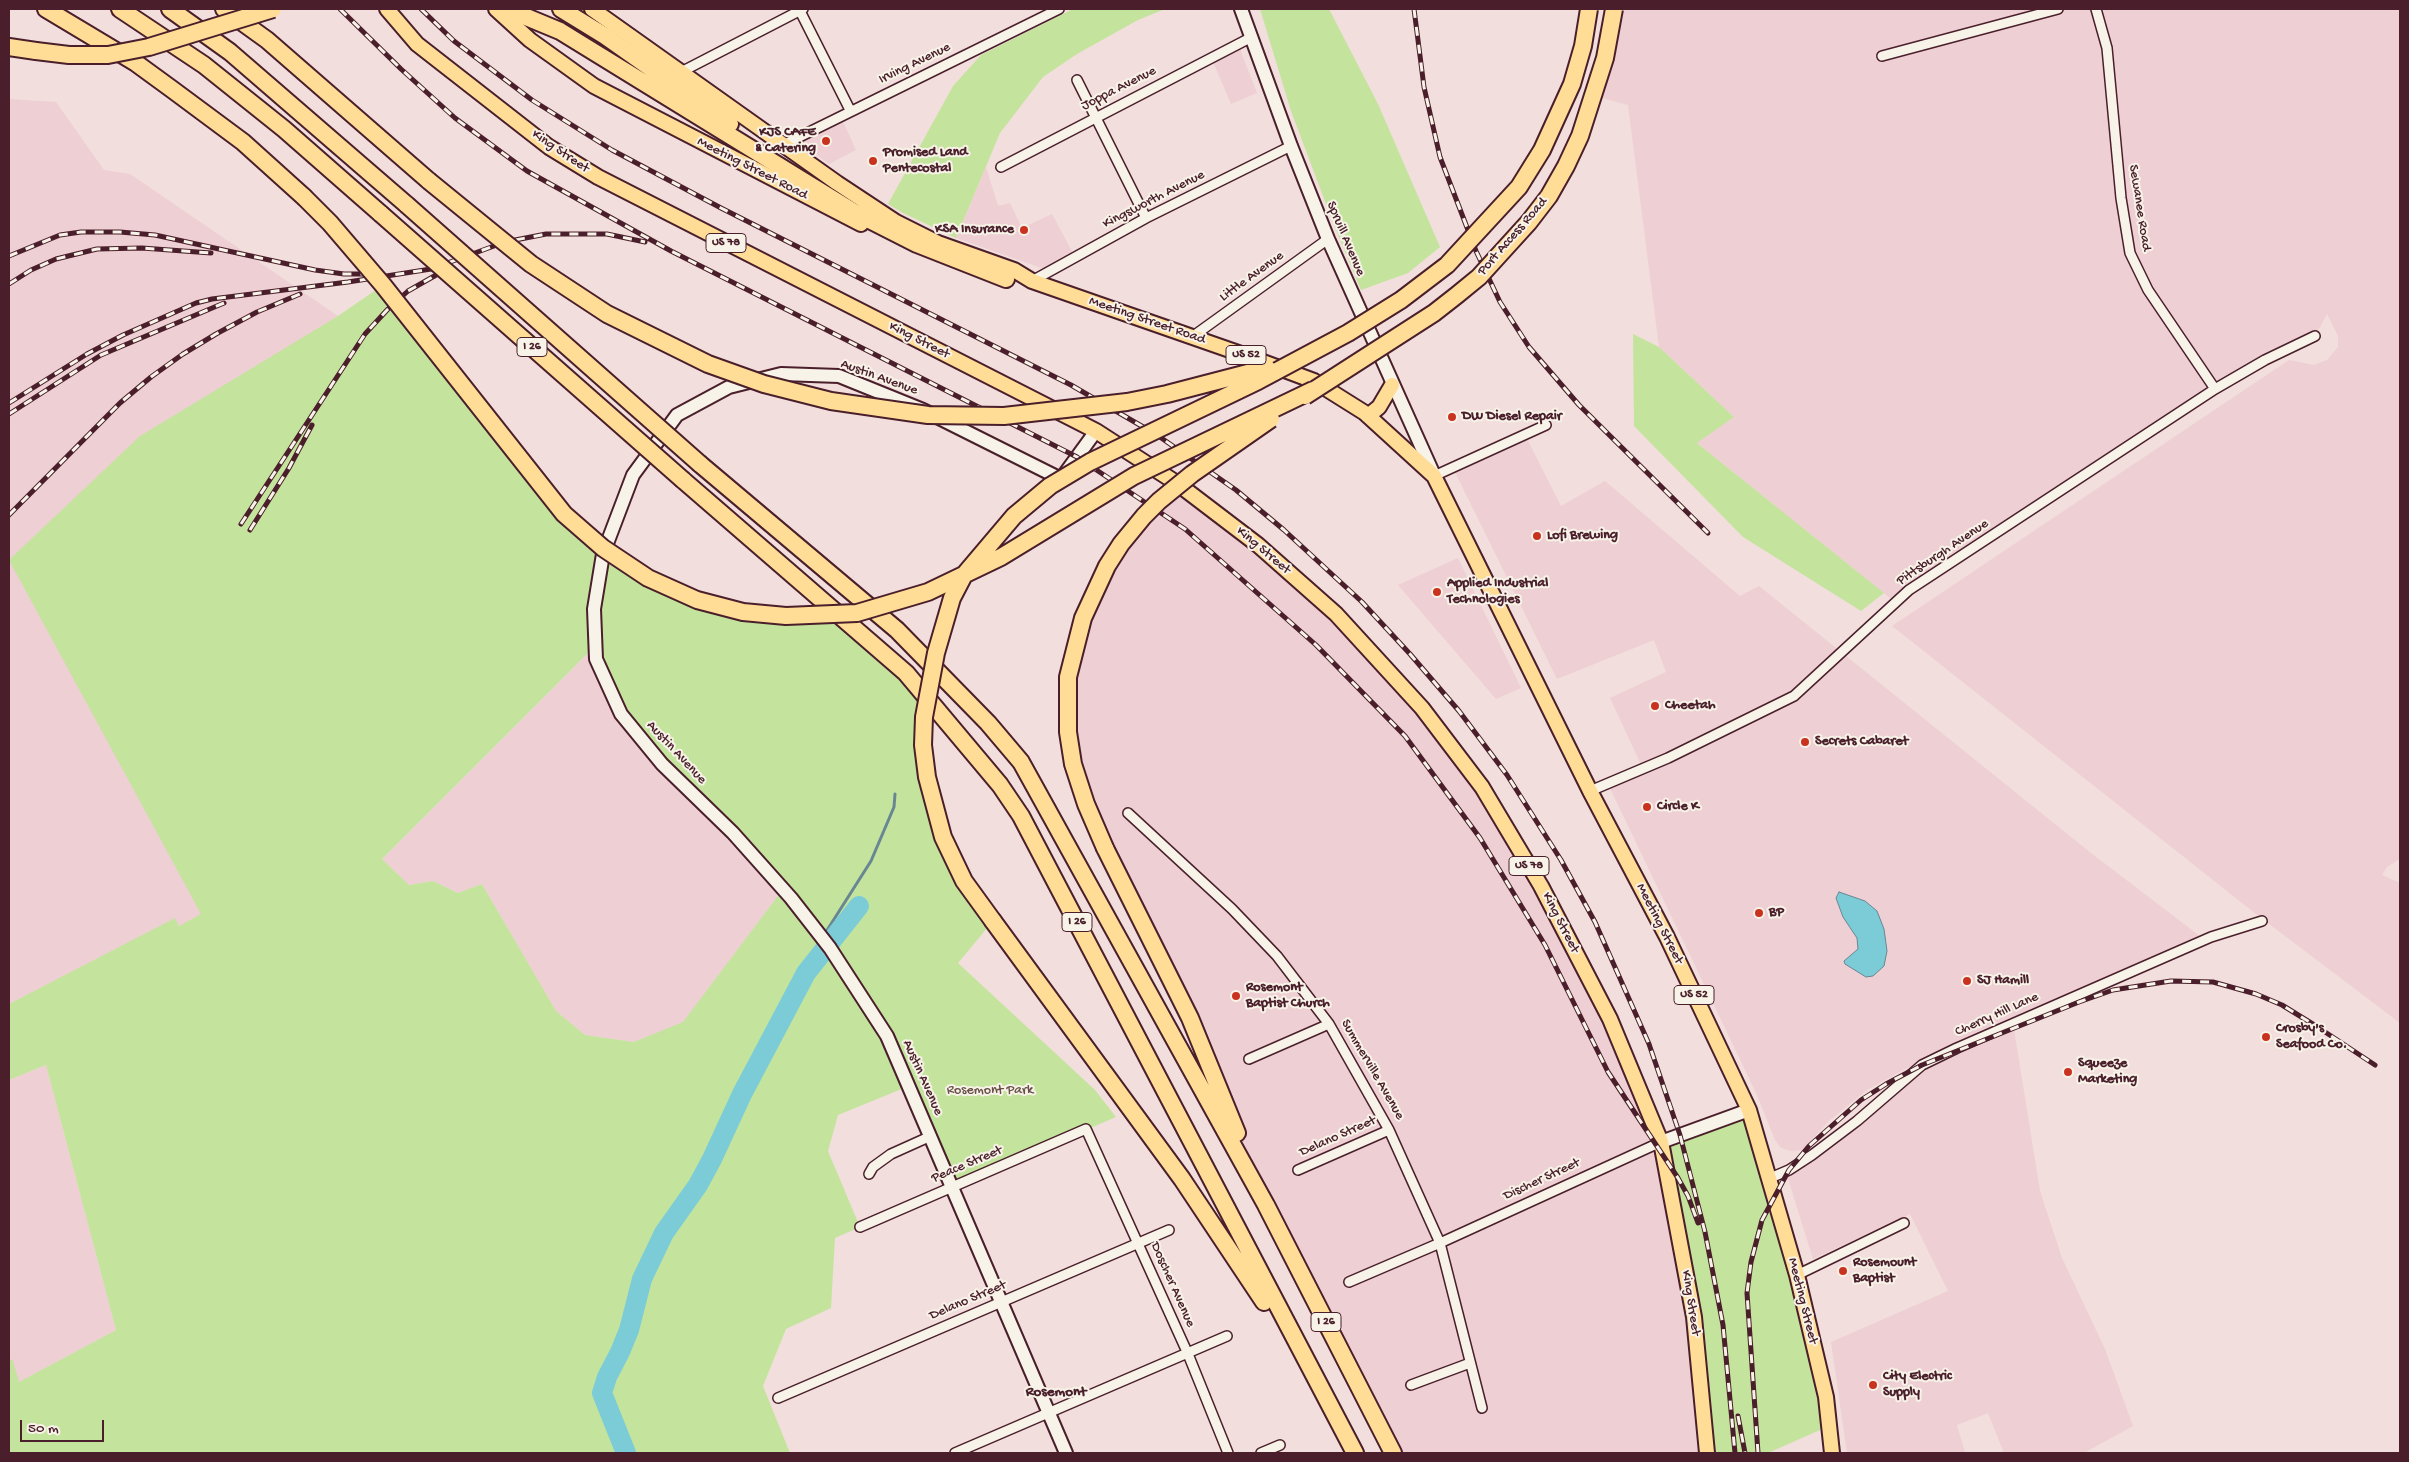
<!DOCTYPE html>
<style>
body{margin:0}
#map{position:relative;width:2409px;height:1462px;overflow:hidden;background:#f2dedc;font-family:"Gochi Hand",sans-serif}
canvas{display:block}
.frame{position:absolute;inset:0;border:10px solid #4a1f2b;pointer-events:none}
.scale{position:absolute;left:20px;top:1420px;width:84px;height:22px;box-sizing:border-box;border:2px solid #4a1f2b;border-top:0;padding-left:6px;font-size:15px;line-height:18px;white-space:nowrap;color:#4a1f2b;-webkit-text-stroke:4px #f7f3e8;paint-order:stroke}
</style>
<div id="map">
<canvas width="2409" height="1462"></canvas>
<div class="frame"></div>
<div class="scale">50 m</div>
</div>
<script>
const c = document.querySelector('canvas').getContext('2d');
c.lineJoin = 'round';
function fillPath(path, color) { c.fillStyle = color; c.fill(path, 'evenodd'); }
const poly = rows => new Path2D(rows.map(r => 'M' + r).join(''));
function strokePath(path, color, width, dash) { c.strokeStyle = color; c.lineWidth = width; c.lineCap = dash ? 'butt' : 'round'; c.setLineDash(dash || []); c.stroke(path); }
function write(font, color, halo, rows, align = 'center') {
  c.font = font + ' "Gochi Hand",sans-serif'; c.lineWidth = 4; c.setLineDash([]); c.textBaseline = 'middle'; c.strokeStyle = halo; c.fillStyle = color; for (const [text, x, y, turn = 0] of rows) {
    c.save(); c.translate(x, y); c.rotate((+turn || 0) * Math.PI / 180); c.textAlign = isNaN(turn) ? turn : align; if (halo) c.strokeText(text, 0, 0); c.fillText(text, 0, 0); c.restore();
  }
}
fillPath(poly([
 [1614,9,2400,9,2400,859,2387,867,2382,875,2400,883,2400,1023,2256,914,1892,626,2289,360,2314,365,2327,360,2338,347,2338,336,2327,314,2315,336,2265,360,1895,602,1696,442,1734,417,1659,347,1628,105,1595,96],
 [1238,44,1257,93,1231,104,1211,57],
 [9,99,56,102,104,170,130,174,505,430,242,893,179,927,175,919,9,1004],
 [840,115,856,150,829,164,794,139],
 [986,167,998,206,1010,203,1022,228,1052,214,1075,257,1050,271,956,238],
 [1525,435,1561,506,1605,481,1740,596,1759,586,2091,853,2205,940,2013,1023,2040,1191,2062,1258,2105,1349,2133,1426,2084,1453,2004,1453,1988,1413,1957,1425,1965,1453,1847,1453,1831,1342,1948,1291,1910,1214,1813,1259,1786,1172,1910,1075,1909,1067,1867,1090,1829,1121,1802,1150,1791,1151,1781,1148,1775,1140,1757,1095,1608,784,1643,769,1610,698,1666,672,1654,640,1557,679,1453,468],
 [1178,484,1336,614,1482,787,1610,1019,1663,1152,1707,1453,1393,1453,1266,1205,1209,1063,1086,804,1067,705,1093,593],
 [1458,558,1521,688,1496,699,1398,585],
 [595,646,783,889,683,1023,634,1042,585,1035,556,1011,482,884,458,893,433,881,409,885,382,859],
 [46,1065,116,1330,18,1383,13,1362,9,1358,9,1080]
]), '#eecfd3');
fillPath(poly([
 [1073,9,1165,9,1138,20,1077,54,1043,77,1000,133,956,238,903,213,888,204,953,86,981,55],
 [1260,9,1329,9,1378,104,1440,247,1408,273,1361,290,1332,220,1291,111],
 [383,285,564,514,697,600,839,616,927,698,933,807,993,921,958,963,1095,1090,1116,1117,953,1187,909,1086,838,1115,828,1151,860,1227,835,1238,831,1308,786,1329,763,1386,790,1453,9,1453,9,1358,13,1361,19,1382,116,1330,46,1065,9,1080,9,1004,175,918,179,926,201,914,9,560,140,436,338,316],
 [595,646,621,714,783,889,683,1022,634,1042,585,1035,556,1011,482,884,458,893,433,881,409,885,382,859],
 [1633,334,1659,347,1734,417,1697,443,1884,593,1861,611,1743,537,1634,426],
 [1749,1110,1829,1426,1768,1453,1707,1453,1694,1317,1661,1142]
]), '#c4e49d');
const water = poly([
 [1839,892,1865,901,1877,911,1884,929,1887,951,1884,966,1873,976,1866,977,1845,964,1844,961,1858,949,1857,938,1843,917,1836,898,1839,892]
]);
fillPath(water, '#7cccd8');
strokePath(water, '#688793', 1);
strokePath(poly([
 [824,935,871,861,894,807,895,794],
 [665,1242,763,1040,820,942]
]), '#688793', 3);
strokePath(poly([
 [626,1453,602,1393,607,1377,620,1352,629,1330,642,1279,664,1233,698,1185,712,1159,742,1094,806,973,859,906]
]), '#7cccd8', 20);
const street = poly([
 [799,9,850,110],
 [2096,9,2107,48,2121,198,2130,253,2148,290,2215,389],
 [1882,56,2058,9],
 [681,72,803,9],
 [1077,80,1146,218],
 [783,145,1059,9],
 [1001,167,1250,38],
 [1032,281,1146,218,1291,146],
 [1192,337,1328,239],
 [1434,476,1546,425],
 [1590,791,1668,758,1794,696,1909,590,2215,389,2265,360,2315,336],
 [1128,813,1232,909,1277,956,1329,1024,1389,1130,1440,1243,1482,1408],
 [1249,1059,1329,1024],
 [1298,1170,1389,1130],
 [869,1174,873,1167,891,1154,931,1136],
 [1768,1179,1789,1170,1812,1155,1857,1121,1922,1065,1957,1048,2211,937,2262,921],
 [860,1227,1086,1129,1188,1354,1228,1453],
 [1797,1275,1904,1223],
 [1349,1282,1440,1243,1661,1142],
 [1411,1385,1470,1363],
 [778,1398,1169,1230],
 [955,1453,1227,1336],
 [1261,1453,1280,1445]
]);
const secondary = poly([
 [1241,9,1291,146,1328,239,1434,475],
 [1661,1142,1749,1110],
 [1066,1453,887,1036,830,948,791,898,733,833,662,764,621,714,596,659,594,609,603,554,633,475,677,415,729,387,781,374,839,376,923,410,1061,479,1096,431]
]);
const primary = poly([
 [387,9,417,44,549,147,598,177,1096,431,1178,484,1258,545,1336,614,1422,708,1482,787,1541,886,1610,1019,1661,1142,1694,1317,1707,1453],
 [496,9,530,40,594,86,861,224],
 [592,9,837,183,896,222,938,243,1014,270,1032,281,1247,356,1314,381,1365,413,1434,476,1590,791,1667,937,1749,1110,1797,1275,1826,1397,1832,1453],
 [1368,416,1379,407,1392,385]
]);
const highway = poly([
 [46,9,136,63,173,90,243,142,304,197],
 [120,9,204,65,284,129,381,214],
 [170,9,230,52,407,205],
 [224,9,267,40,429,181],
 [507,9,560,31,854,212,917,244,1006,279],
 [561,9,605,36,730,124],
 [9,47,36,51],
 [700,464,897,630,988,723,1021,762,1266,1205,1393,1453],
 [683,480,906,673,1000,785,1021,816,1355,1453],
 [1105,848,1190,1018,1237,1133],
 [993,921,1182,1179,1264,1302]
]);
strokePath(street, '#4a1f2b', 12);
strokePath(secondary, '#4a1f2b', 16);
strokePath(primary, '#4a1f2b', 18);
strokePath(highway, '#4a1f2b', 20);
strokePath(street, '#f7f3e8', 9);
strokePath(secondary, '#f7f3e8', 12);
strokePath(primary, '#ffdd96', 14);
strokePath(highway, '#ffdd96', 16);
const rail = poly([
 [340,9,401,69,455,118,527,171,671,251,1077,457,1185,529,1316,645,1405,736,1480,838,1545,945,1608,1072,1678,1178,1688,1196,1698,1223],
 [421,9,454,41,532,100,612,150,721,208,1071,385,1157,435,1236,490,1284,530,1362,602,1410,654,1459,711,1507,775,1561,860,1595,922,1649,1044,1680,1135,1705,1232,1723,1325,1735,1453],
 [1414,9,1424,87,1440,157,1476,251,1500,302,1529,347,1579,405,1708,533],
 [9,256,60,235,81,232,120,232,155,235,315,270,344,274,365,274],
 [9,284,31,270,56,259,97,249,142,248,211,253],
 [9,403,87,354,123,335,196,303,212,299,348,282,431,269,505,242,546,234,607,234,645,242],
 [9,414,101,355,224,303],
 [9,515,120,403,151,377,183,354,216,334,257,312,300,294],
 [241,524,365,334,388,309,408,291,445,270],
 [250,530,289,468,312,425],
 [1738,1416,1745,1453],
 [1758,1453,1747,1293,1751,1262,1762,1220,1789,1170,1809,1146,1861,1100,1886,1084,1922,1065,2079,1002,2113,990,2171,981,2213,982,2256,994,2282,1005,2316,1026,2375,1065]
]);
strokePath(rail, '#4a1f2b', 5);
strokePath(rail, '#f7f3e8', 3, [9]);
const highwayBridge = poly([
 [36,51,69,55,108,55,149,47,273,9],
 [429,181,531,264,607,314,708,364,764,384,831,401,928,415,1004,416,1127,402,1167,394,1267,368],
 [304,197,330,223,383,285,564,514,603,548,648,578,697,600,743,612,786,616,857,613,928,592,1001,557,1134,476,1313,390],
 [407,205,700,464],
 [381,214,683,480],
 [1305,396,1434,313,1457,295,1479,277,1529,222,1549,196,1566,166,1580,136,1605,58,1614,9],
 [1105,848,1086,804,1073,764,1068,732,1068,677,1083,618,1107,566,1121,544,1144,516,1159,501,1192,474,1271,419],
 [993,921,964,881,943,837,927,777,923,745,924,717,936,653,952,598,964,575,1014,516,1050,486,1090,462,1258,381,1348,333,1401,300,1447,265,1519,187,1542,150,1572,84,1583,46,1589,9]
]);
strokePath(highwayBridge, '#4a1f2b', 20, []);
strokePath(highwayBridge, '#ffdd96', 16);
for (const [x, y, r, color] of [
 [826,141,5,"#c8321e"],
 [873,161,5,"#c8321e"],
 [1024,230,5,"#c8321e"],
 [1452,417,5,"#c8321e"],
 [1537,536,5,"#c8321e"],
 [1437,592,5,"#c8321e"],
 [1655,706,5,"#c8321e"],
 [1805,742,5,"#c8321e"],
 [1647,807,5,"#c8321e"],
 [1759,913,5,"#c8321e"],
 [1967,981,5,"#c8321e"],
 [1236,996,5,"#c8321e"],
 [2266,1037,5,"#c8321e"],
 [2068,1072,5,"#c8321e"],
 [1843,1271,5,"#c8321e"],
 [1873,1385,5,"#c8321e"]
]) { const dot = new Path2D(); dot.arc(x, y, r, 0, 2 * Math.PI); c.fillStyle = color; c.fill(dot); strokePath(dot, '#f7f3e8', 2); }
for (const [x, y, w] of [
 [726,243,40],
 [532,347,30],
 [1246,355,40],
 [1529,866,40],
 [1077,922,30],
 [1694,995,40],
 [1326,1322,30]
]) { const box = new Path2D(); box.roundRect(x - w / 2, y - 9.5, w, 19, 4); c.fillStyle = '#f7f3e8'; c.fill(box); strokePath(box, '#4a1f2b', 1); }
write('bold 12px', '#4a1f2b', null, [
 ["US 78",726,243],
 ["I 26",532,347],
 ["US 52",1246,355],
 ["US 78",1529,866],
 ["I 26",1077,922],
 ["US 52",1694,995],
 ["I 26",1326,1322]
]);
write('14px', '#4a1f2b', '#f7f3e8', [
 ["Irving Avenue",915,64,-26],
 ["Joppa Avenue",1119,89,-27],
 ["King Street",560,152,34],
 ["Meeting Street Road",752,169,27],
 ["Kingsworth Avenue",1154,200,-27],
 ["Sewanee Road",2139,208,81],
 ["Port Access Road",1513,237,-49],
 ["Spruill Avenue",1345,239,67],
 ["Little Avenue",1252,277,-36],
 ["Meeting Street Road",1147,321,19],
 ["King Street",919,341,27],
 ["Austin Avenue",879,378,20],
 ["King Street",1263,551,40],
 ["Pittsburgh Avenue",1943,553,-34],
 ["Austin Avenue",676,753,47],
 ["King Street",1560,923,63],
 ["Meeting Street",1659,924,63],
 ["Cherry Hill Lane",1997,1015,-24],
 ["Summerville Avenue",1372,1070,60],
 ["Austin Avenue",922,1078,66],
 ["Delano Street",1338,1137,-24],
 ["Peace Street",967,1165,-23],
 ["Discher Street",1542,1180,-25],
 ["Doscher Avenue",1172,1285,66],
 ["Delano Street",968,1301,-23],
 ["Meeting Street",1802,1301,76],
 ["King Street",1690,1303,81]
]);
write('bold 14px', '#4a1f2b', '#f7f3e8', [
 ["KJS CAFE",816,133,"right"],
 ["& Catering",816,149,"right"],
 ["Promised Land",883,153],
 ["Pentecostal",883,169],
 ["KSA Insurance",1014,230,"right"],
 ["DW Diesel Repair",1462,417],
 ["Lofi Brewing",1547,536],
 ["Applied Industrial",1447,584],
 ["Technologies",1447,600],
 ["Cheetah",1665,706],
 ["Secrets Cabaret",1815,742],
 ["Circle K",1657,807],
 ["BP",1769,913],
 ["SJ Hamill",1977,981],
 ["Rosemont",1246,988],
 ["Baptist Church",1246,1004],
 ["Crosby's",2276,1029],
 ["Seafood Co.",2276,1045],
 ["Squeeze",2078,1064],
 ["Marketing",2078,1080],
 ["Rosemount",1853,1263],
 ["Baptist",1853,1279],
 ["City Electric",1883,1377],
 ["Supply",1883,1393]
], 'left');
write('14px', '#685048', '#f7f3e8', [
 ["Rosemont Park",990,1091]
]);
write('bold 15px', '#4a1f2b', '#f7f3e8', [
 ["Rosemont",1056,1393]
]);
</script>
